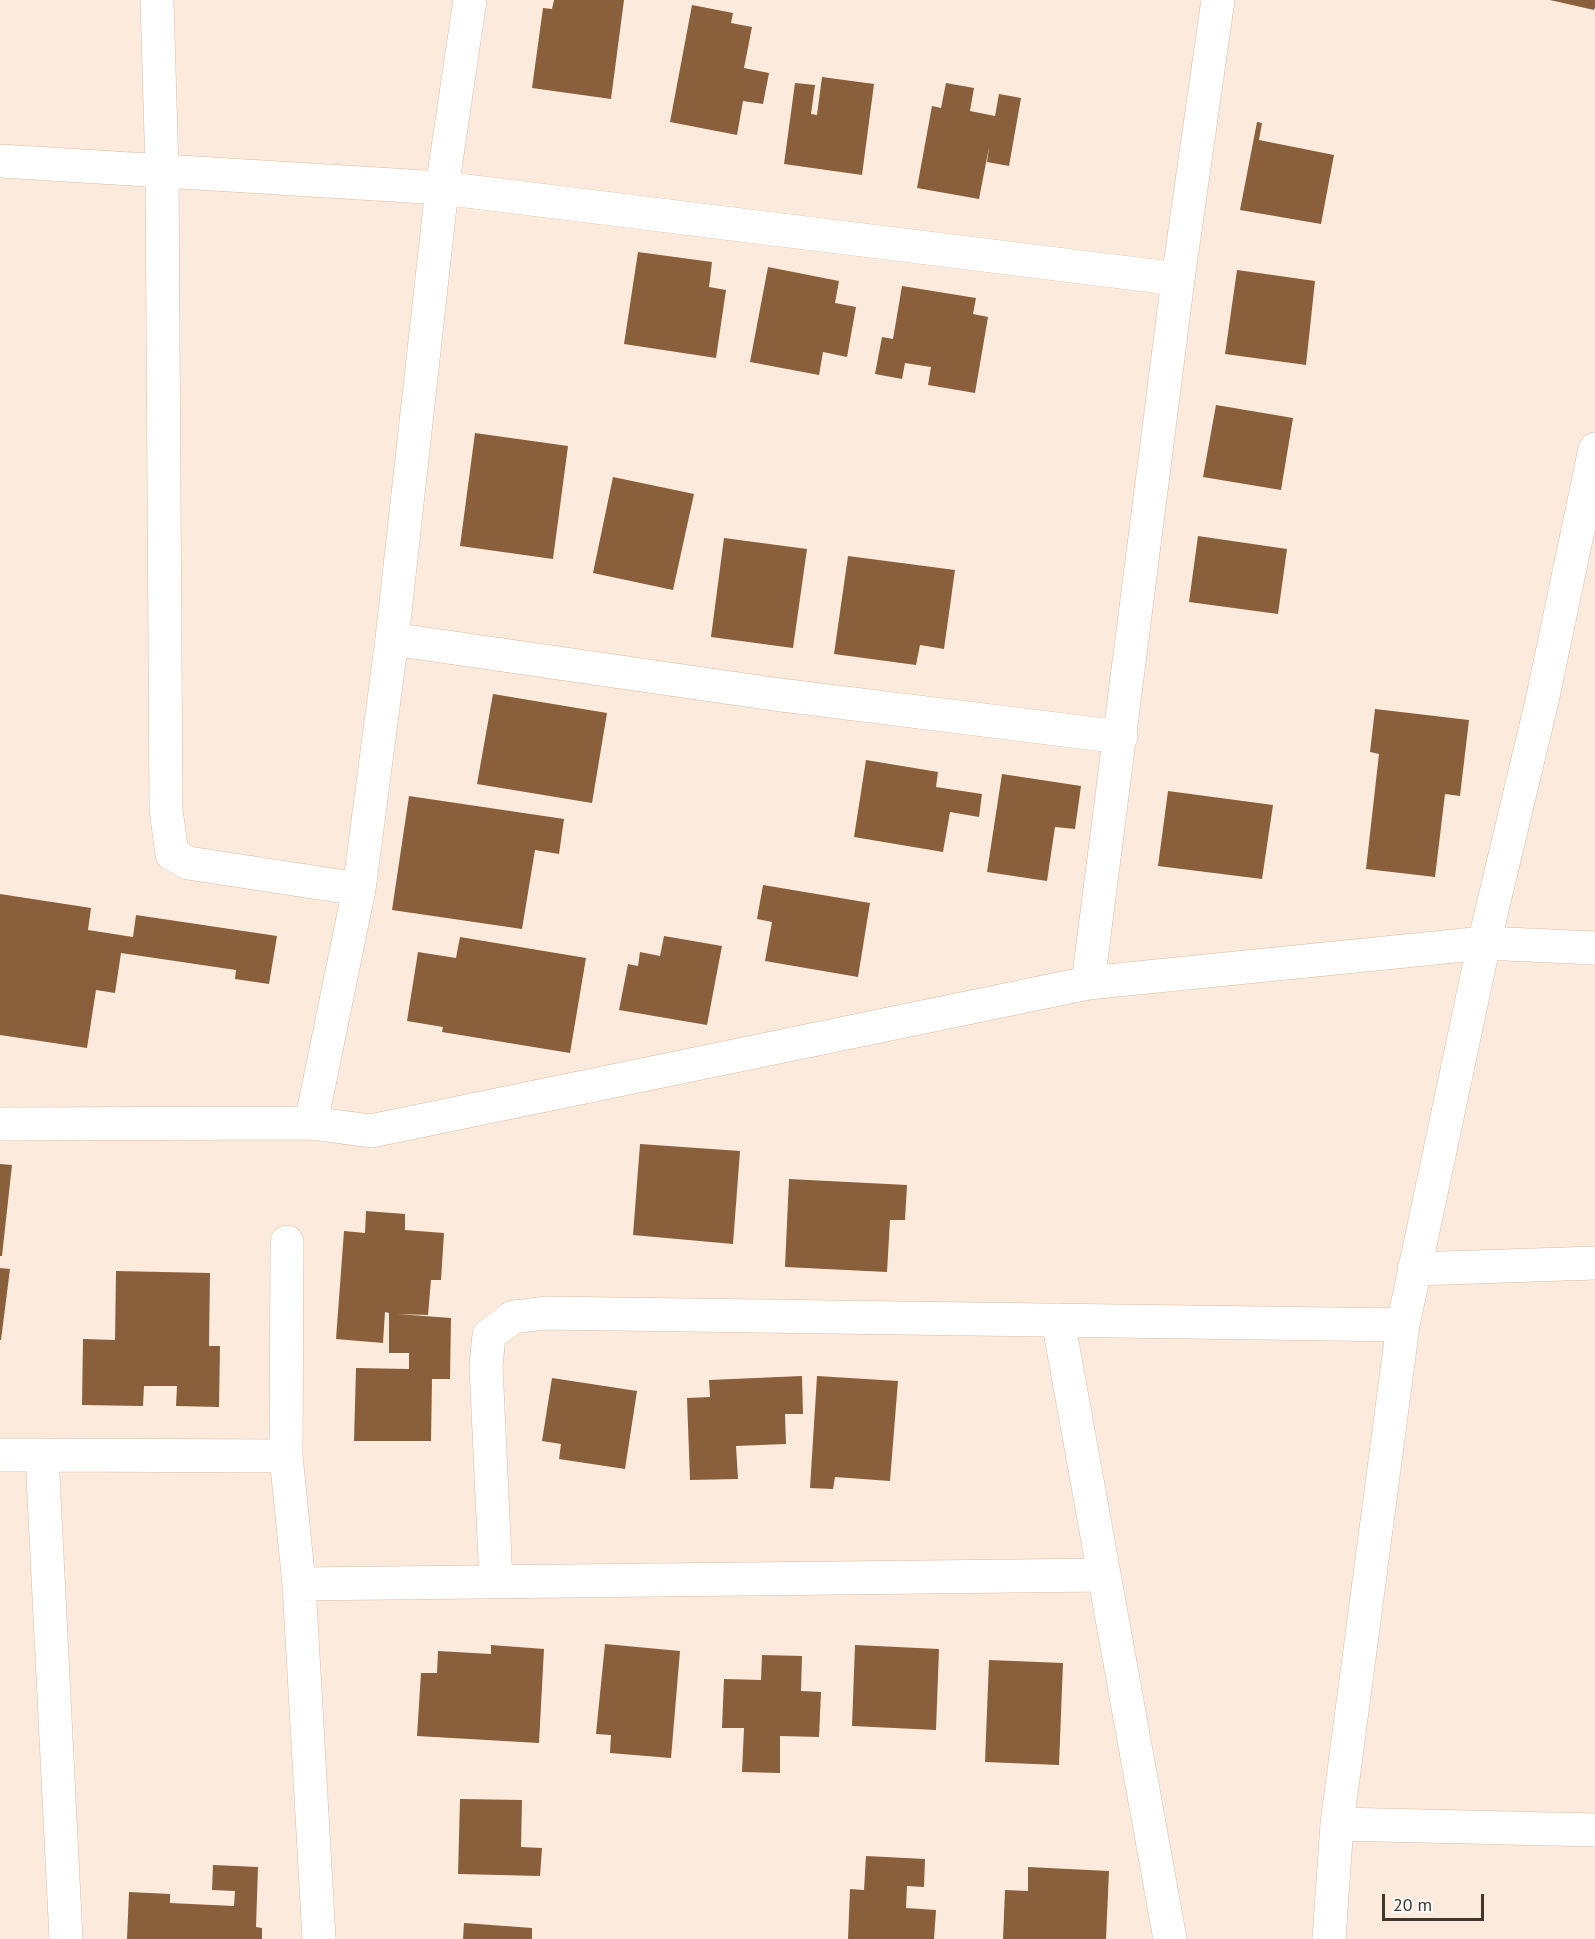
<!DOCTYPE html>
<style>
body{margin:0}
#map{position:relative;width:1595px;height:1939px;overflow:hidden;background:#fcebdc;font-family:"PT Sans",sans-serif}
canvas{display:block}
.scale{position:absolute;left:1382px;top:1894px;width:102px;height:27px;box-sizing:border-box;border:3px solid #42372d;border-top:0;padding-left:8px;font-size:18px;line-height:21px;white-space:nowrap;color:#42372d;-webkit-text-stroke:4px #fbfbfb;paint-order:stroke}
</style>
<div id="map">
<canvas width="1595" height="1939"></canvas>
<div class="scale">20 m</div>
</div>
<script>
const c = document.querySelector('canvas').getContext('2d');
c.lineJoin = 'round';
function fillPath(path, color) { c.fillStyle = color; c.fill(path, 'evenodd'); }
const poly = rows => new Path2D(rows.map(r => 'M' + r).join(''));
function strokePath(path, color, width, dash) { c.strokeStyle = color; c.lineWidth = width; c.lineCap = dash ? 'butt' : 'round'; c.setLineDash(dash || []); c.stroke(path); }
fillPath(poly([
 [554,0,624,0,611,99,532,88,543,8,552,9],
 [1550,0,1595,0,1595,7,1594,10],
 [692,5,733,13,731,23,752,27,744,68,769,73,763,104,743,101,737,135,670,122],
 [822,77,874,84,862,175,784,164,795,83,815,85,811,114,817,115],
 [946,83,974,88,970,111,995,116,999,94,1021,98,1009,166,987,162,989,147,979,199,917,188,932,106,941,108],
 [1257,122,1262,123,1259,140,1334,155,1321,224,1240,210],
 [638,252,712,262,709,287,726,290,716,358,624,344],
 [768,267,839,281,835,303,856,307,847,357,823,352,819,375,750,362],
 [1237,270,1315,281,1306,365,1225,354],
 [902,286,976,298,973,314,988,317,975,393,928,385,931,367,905,363,902,379,875,374,882,337,893,339],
 [1216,405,1293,418,1281,490,1203,477],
 [475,433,568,446,553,559,460,546],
 [613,477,694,494,673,590,593,573],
 [1198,536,1287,549,1278,614,1189,602],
 [724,538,807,549,793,648,711,637],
 [848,556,955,570,944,649,920,645,916,665,834,654],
 [493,694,607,713,592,803,477,784],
 [1375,709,1469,720,1460,796,1445,794,1435,877,1366,869,1379,754,1370,752],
 [866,760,938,772,936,787,982,794,979,817,950,812,943,852,854,837],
 [1002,774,1081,786,1075,829,1055,827,1047,881,987,872],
 [1168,791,1273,805,1262,879,1158,866],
 [409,796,564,819,559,854,535,850,522,929,392,910],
 [763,885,870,903,858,977,765,961,772,922,757,919],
 [0,894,91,908,88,930,133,937,136,915,277,936,269,984,235,979,236,970,121,953,115,993,96,990,87,1048,0,1035],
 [664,936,722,946,707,1025,619,1010,628,964,638,966,640,952,660,956],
 [460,937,586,958,570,1053,442,1032,443,1027,407,1021,418,952,456,958],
 [640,1144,740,1151,733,1244,633,1235],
 [0,1164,12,1165,2,1256,0,1256],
 [789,1179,907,1185,905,1220,890,1220,887,1272,785,1267],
 [366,1211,405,1214,405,1230,444,1233,441,1280,431,1280,428,1315,397,1314,451,1318,450,1379,432,1379,431,1441,354,1441,356,1368,409,1369,409,1353,389,1353,389,1313,385,1312,383,1343,336,1339,344,1231,365,1233],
 [0,1268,10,1269,1,1340,0,1340],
 [116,1271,210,1273,209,1346,220,1346,219,1407,176,1406,177,1386,144,1386,143,1406,82,1405,83,1339,115,1340],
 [802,1376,803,1414,785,1414,786,1444,736,1446,738,1479,690,1480,687,1398,710,1397,709,1380],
 [817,1376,898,1381,890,1481,835,1477,833,1489,810,1488],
 [552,1378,637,1391,625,1469,559,1459,561,1444,542,1441],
 [605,1644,680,1651,671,1758,610,1753,611,1735,596,1734],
 [491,1645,544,1649,539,1743,417,1736,421,1673,437,1673,438,1651,491,1654],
 [855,1645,939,1649,936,1730,852,1726],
 [762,1655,802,1656,801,1691,821,1692,819,1737,780,1736,780,1773,742,1772,744,1728,722,1728,724,1679,761,1680],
 [989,1660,1063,1663,1059,1765,985,1762],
 [460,1799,522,1800,521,1847,542,1848,540,1876,458,1874],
 [866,1856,925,1859,924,1887,907,1886,906,1908,936,1910,934,1939,848,1939,850,1889,864,1890],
 [213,1865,258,1867,256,1927,262,1928,262,1939,127,1939,129,1892,170,1894,170,1903,234,1906,235,1891,212,1890],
 [1028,1867,1109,1871,1106,1939,1003,1939,1005,1890,1028,1891],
 [464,1923,532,1928,532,1939,463,1939]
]), '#8a5f3c');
const minor = poly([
 [157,0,162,171,166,810,172,854,188,863,359,889],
 [1218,0,1178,279,1088,983,1484,943,1595,948],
 [0,161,442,188,1178,279],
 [392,639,773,694,1121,737],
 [311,1123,359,889,392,639,442,188,470,0],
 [0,1124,311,1123,371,1131,1088,983],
 [287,1242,286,1456,299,1584,319,1939],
 [1414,1269,1595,1263],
 [1058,1320,1170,1939],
 [0,1455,42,1455,66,1939],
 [42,1455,286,1456],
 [496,1582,486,1366,489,1335,513,1317,545,1313,1403,1325],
 [299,1584,1104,1575],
 [1337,1824,1595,1830],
 [1329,1939,1337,1824,1403,1325,1484,943,1542,701,1595,449]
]);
strokePath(minor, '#d8bda6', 34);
strokePath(minor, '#fff', 33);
</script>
